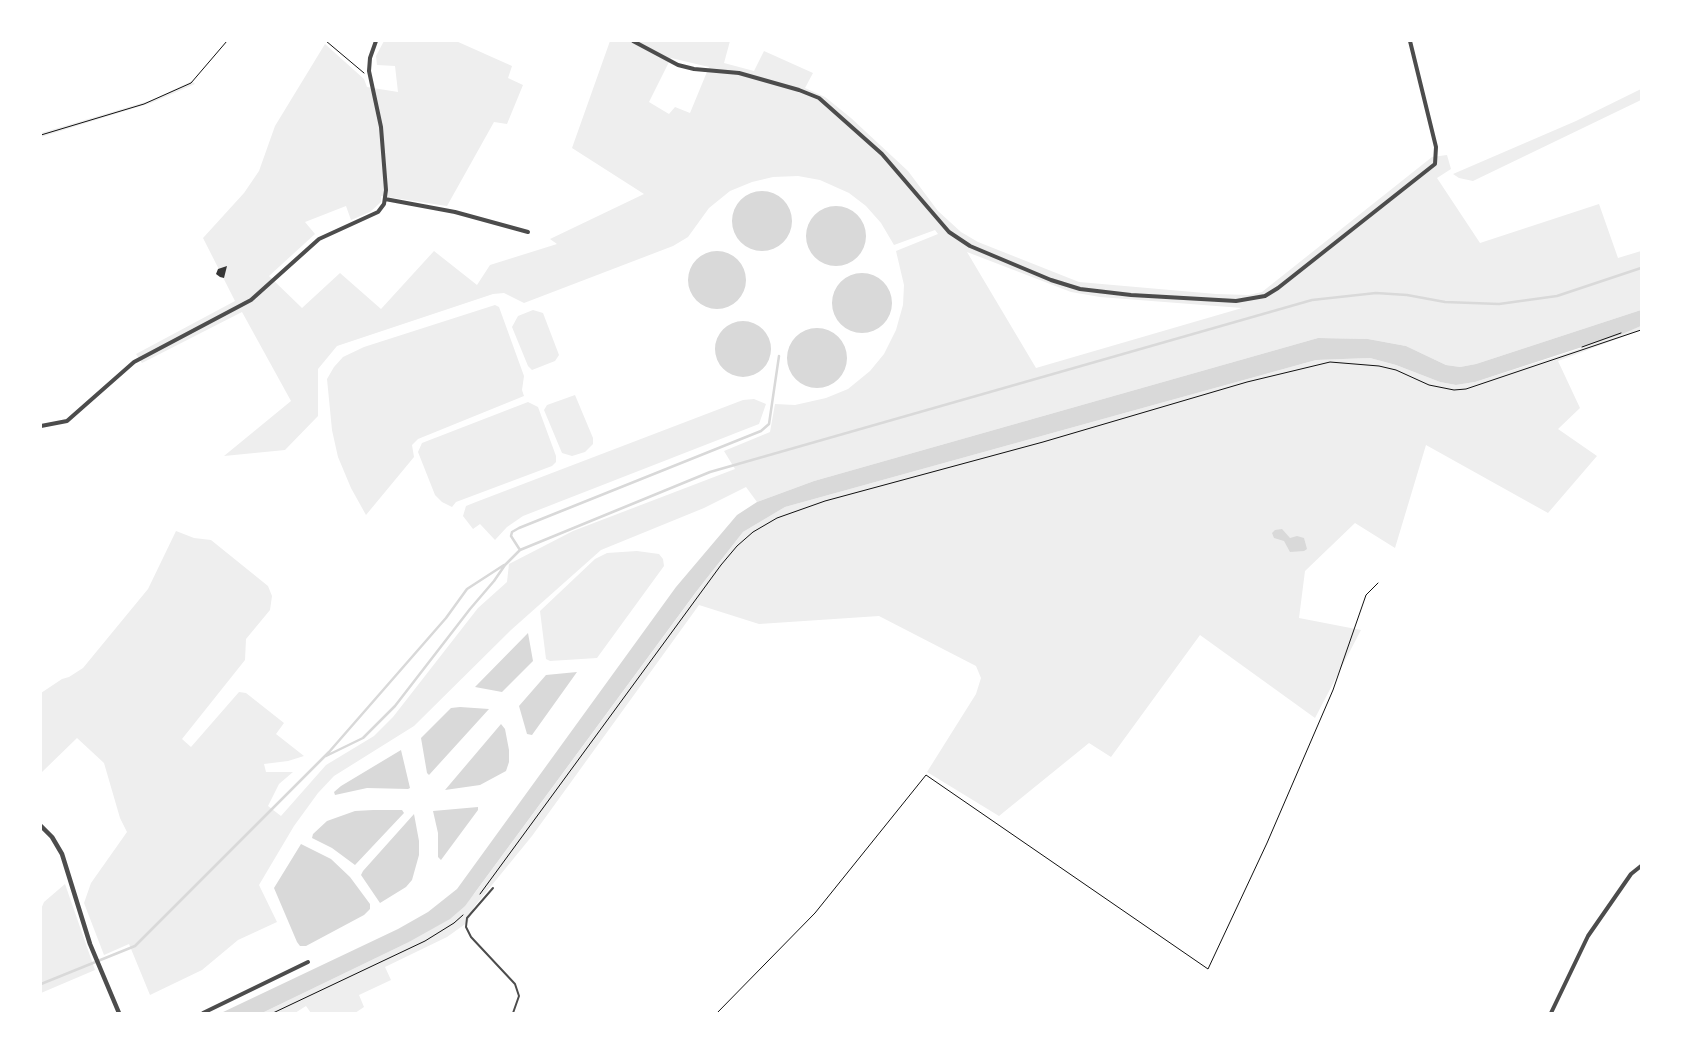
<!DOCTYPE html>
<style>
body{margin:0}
#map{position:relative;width:1682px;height:1054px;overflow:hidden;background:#fff;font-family:"Noto Serif",serif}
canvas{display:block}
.frame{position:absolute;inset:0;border:42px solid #fff;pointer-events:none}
</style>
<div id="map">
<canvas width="1682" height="1054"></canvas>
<div class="frame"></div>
</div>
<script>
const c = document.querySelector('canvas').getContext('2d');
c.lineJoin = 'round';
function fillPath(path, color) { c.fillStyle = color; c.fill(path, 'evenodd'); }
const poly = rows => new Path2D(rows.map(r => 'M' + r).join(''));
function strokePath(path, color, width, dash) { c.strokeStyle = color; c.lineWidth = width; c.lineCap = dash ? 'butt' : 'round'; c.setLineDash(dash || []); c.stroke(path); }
fillPath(poly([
 [384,41,456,41,512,66,508,78,523,85,507,124,494,122,447,206,381,196,381,202,370,212,351,220,346,206,305,222,315,234,269,276,302,308,340,273,381,309,434,251,477,285,490,265,557,244,550,239,644,194,572,148,610,41,730,41,724,63,754,71,764,51,813,73,805,88,825,97,851,118,908,171,938,211,961,232,978,242,1079,282,1216,294,1249,295,1262,292,1432,157,1447,155,1451,169,1437,178,1480,243,1599,204,1618,258,1641,251,1641,310,1476,364,1460,367,1446,365,1406,346,1368,339,1318,338,814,481,757,502,746,487,704,508,601,550,511,630,414,726,334,776,318,793,294,826,259,885,277,922,238,940,202,970,150,995,129,944,104,955,84,903,91,883,127,832,120,818,104,763,77,738,41,773,41,693,62,679,69,677,83,668,148,589,176,531,194,538,211,540,268,586,272,596,270,610,246,639,245,660,182,739,191,747,239,692,246,693,284,723,276,734,304,756,288,761,264,764,266,772,293,772,279,784,268,806,281,816,326,765,374,736,393,717,478,608,507,582,509,564,573,531,735,469,724,451,770,432,775,404,795,405,826,398,848,389,870,371,884,354,896,330,903,305,904,285,896,251,938,234,935,230,894,245,881,223,866,206,849,193,820,180,798,176,773,177,752,182,730,191,709,208,688,237,673,246,524,303,504,293,493,294,337,346,318,369,318,416,285,450,224,456,291,401,242,312,142,363,136,354,235,301,203,238,244,193,259,171,275,126,325,44,364,79,367,87,398,92,395,66,377,65,376,56],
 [671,58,709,67,690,113,675,107,669,114,649,102],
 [967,252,1071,292,1100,297,1242,308,1036,368],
 [192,81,195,84,151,103,41,137,41,133,152,100],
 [1641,89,1641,100,1473,181,1459,178,1453,174,1576,121],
 [495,305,499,307,524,376,522,390,524,396,418,439,412,445,414,457,366,515,351,488,338,457,332,430,327,379,334,367,343,357,364,347],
 [533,310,543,313,559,355,555,361,532,370,528,366,512,327,518,316],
 [1641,326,1641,330,1558,361,1580,408,1558,429,1597,456,1548,513,1426,445,1395,548,1355,523,1305,571,1299,618,1361,630,1315,718,1200,635,1111,757,1089,743,999,816,927,772,976,694,981,678,976,666,879,616,759,624,699,605,532,836,474,907,468,922,447,937,385,967,391,980,359,995,364,1007,355,1013,311,1013,306,1006,295,1013,262,1013,407,943,474,894,697,591,743,532,785,507,1316,360,1370,358,1396,365,1440,382,1456,385,1475,382,1573,351],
 [575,395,593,438,593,444,585,452,572,456,562,453,544,410,547,405],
 [754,399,766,404,759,424,523,516,507,527,495,540,480,524,473,529,463,516,466,506,476,502,743,400],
 [528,402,538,407,556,456,556,462,552,466,456,502,452,507,442,502,435,495,418,452,422,443],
 [637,551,659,554,663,559,664,566,597,658,550,661,546,659,540,611,595,559,607,553],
 [65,884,95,970,41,993,41,909,44,902]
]), '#eee');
fillPath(poly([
 '732 221a30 30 0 1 1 60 0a30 30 0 1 1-60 0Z',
 '806 236a30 30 0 1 1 60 0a30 30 0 1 1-60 0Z',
 '688 280a29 29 0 1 1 58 0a29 29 0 1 1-58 0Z',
 '832 303a30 30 0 1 1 60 0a30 30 0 1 1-60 0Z',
 [1641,310,1641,326,1622,334,1475,382,1456,385,1440,382,1396,365,1370,358,1316,360,785,507,743,532,696,592,465,906,450,919,407,943,262,1013,221,1013,398,929,428,912,457,889,676,587,737,515,757,502,814,481,1318,338,1368,339,1406,346,1446,365,1460,367,1476,364],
 '715 349a28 28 0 1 1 56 0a28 28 0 1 1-56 0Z',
 '787 358a30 30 0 1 1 60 0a30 30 0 1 1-60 0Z',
 [1282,529,1290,538,1297,536,1304,538,1307,549,1304,551,1290,552,1284,541,1274,538,1272,533,1275,530],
 [528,633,533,661,502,692,475,687],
 [577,672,532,735,527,734,519,706,546,675],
 [460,707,489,709,429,775,427,773,421,738,451,708],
 [501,724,505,729,509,750,509,762,506,771,480,785,445,790],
 [401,750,410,788,408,789,367,788,335,795,334,792,341,786],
 [478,807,478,810,441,860,438,857,438,833,433,811],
 [373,810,402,810,404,813,355,865,332,848,312,838,313,834,327,821,355,811],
 [414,814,419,841,419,855,412,880,406,887,380,903,361,875,363,871],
 [301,844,331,859,350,877,370,904,370,909,364,915,306,946,300,946,297,942,274,888]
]), '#d9d9d9');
strokePath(poly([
 [520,550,511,536,512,532,519,528,761,431,769,424,779,356],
 [326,756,363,738,395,706,470,609,494,581,505,565,520,550,710,472,1312,300,1376,293,1407,295,1445,302,1499,304,1557,296,1641,268],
 [41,984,135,946,329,752,446,618,467,589,504,565]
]), '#d9d9d9', 2.5);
fillPath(poly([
 [227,266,224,278,220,277,216,274,218,269]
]), '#353535');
strokePath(poly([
 [326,41,364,73],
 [41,135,144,104,191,83,227,41],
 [1582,347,1621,333],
 [480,894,721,565,737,546,753,532,777,518,825,501,1043,442,1247,382,1330,362,1379,366,1396,370,1429,385,1454,390,1466,389,1641,330],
 [273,1013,425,941,454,923,463,915],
 [717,1013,815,913,926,775,1208,969,1267,843,1333,690,1366,595,1378,583]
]), '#111', 1);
strokePath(poly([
 [493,888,467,918,466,927,471,937,515,984,519,996,513,1013]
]), '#4c4c4c', 2);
strokePath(poly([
 [633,41,678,65,694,69,739,73,799,90,819,98,882,154,949,232,970,246,1051,280,1080,289,1131,295,1236,301,1265,296,1278,288,1435,164,1436,147,1410,41],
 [385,199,455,212,528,232],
 [41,426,67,421,134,362,251,300,319,239,378,212,384,204,386,190,381,127,369,71,370,58,376,41],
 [203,1013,308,962],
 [1551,1013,1588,936,1631,874,1641,866]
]), '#4c4c4c', 4);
strokePath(poly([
 [41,826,52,837,62,854,90,944,119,1013]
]), '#4c4c4c', 4.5);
</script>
